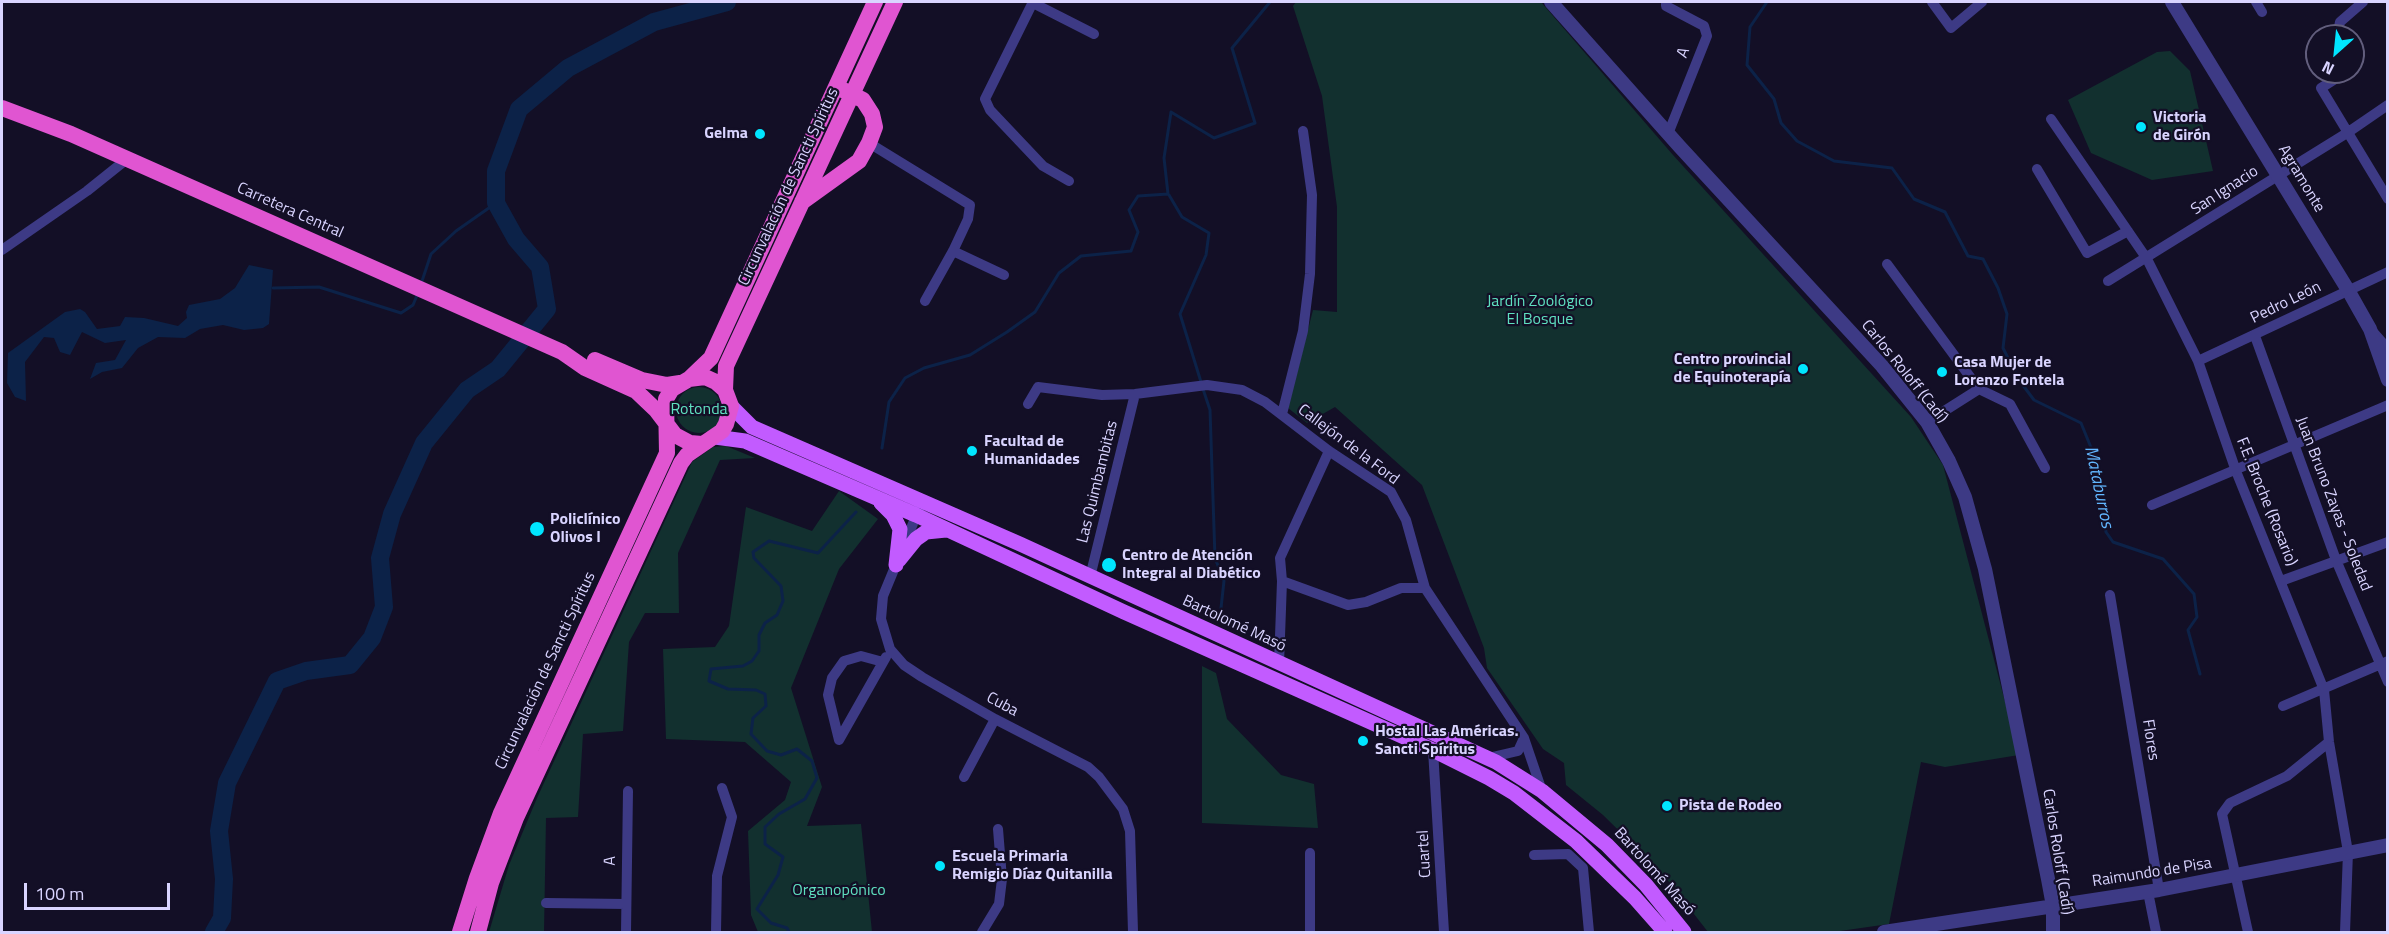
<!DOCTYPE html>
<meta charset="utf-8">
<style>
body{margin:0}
#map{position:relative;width:2389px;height:934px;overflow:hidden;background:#130f26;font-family:"Titillium Web",sans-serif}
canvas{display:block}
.frame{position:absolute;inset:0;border:3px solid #d9d4ff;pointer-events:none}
.north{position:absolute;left:2305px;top:24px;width:60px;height:60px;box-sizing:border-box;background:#130f26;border:2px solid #625e7d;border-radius:50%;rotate:207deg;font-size:16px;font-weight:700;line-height:24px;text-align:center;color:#d9d4ff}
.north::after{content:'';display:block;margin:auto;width:21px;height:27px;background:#00e5ff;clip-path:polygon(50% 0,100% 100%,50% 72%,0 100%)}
.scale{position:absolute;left:24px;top:883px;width:146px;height:27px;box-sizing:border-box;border:3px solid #d9d4ff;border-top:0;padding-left:8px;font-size:18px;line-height:21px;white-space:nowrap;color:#d9d4ff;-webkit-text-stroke:4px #130f26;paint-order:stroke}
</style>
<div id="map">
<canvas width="2389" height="934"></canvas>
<div class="frame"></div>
<div class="north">N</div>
<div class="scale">100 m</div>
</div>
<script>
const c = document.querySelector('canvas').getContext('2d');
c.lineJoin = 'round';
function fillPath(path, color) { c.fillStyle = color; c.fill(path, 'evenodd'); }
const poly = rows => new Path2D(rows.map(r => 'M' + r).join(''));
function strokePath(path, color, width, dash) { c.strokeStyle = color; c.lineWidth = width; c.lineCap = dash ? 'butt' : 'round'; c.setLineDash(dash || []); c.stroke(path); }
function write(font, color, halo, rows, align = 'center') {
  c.font = font + ' "Titillium Web",sans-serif'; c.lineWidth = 4.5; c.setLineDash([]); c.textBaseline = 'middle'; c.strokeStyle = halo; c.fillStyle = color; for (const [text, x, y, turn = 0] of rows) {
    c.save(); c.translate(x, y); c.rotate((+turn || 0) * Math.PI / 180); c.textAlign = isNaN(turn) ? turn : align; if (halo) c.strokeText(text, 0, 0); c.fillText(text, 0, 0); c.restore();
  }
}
fillPath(poly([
 [1296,2,1541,2,1673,155,1911,417,1943,465,2019,755,1945,767,1921,762,1889,924,1833,932,1708,932,1662,873,1603,815,1566,785,1564,763,1543,749,1487,668,1484,648,1422,485,1335,407,1307,423,1288,408,1313,310,1337,312,1337,207,1322,96,1293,6],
 [2170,51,2190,71,2213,171,2152,180,2091,153,2068,100,2157,52],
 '676 410a23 23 0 1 1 46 0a23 23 0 1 1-46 0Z',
 [726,446,755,458,720,460,678,553,679,613,645,613,629,642,623,731,583,734,578,817,546,818,544,932,489,932,509,865,537,798,692,462,713,447],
 [839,491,878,519,839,569,791,688,822,787,807,826,861,824,872,932,758,932,751,915,748,831,785,800,791,782,745,742,666,739,663,649,715,647,729,626,746,507,812,531],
 [1202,666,1216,673,1227,719,1281,775,1314,784,1318,828,1202,823]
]), '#12302f');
fillPath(poly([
 [249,265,273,270,269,324,263,328,244,330,223,325,200,329,185,338,158,337,138,348,122,368,102,372,90,379,96,363,115,360,126,340,105,343,82,332,70,355,60,352,54,338,44,337,25,362,26,401,15,397,7,383,8,353,65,312,80,309,85,312,97,329,120,326,125,317,144,318,178,326,187,318,186,312,189,305,220,299,235,288]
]), '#0c2248');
strokePath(poly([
 [1767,2,1750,27,1747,65,1774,99,1781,123,1797,141,1834,161,1892,168,1914,199,1945,212,1968,256,1983,259,1998,288,2007,314,2003,348,2019,380,2034,400,2081,423,2092,450,2106,532,2113,542,2163,559,2194,594,2197,617,2188,630,2200,674],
 [1169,195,1182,217,1209,233,1206,255,1180,314,1201,382],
 [421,284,431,254,456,231,496,203],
 [273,288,319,287,401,313,413,305,418,293],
 [1203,389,1210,410,1215,558,1224,581,1221,608],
 [882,448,889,402,905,378,924,368,970,355,1007,332,1035,312,1059,273,1081,256,1131,251,1138,232,1129,210,1138,196,1168,194,1164,158,1171,112,1214,138,1255,123,1232,48,1270,2],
 [789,932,787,928,771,923,757,909,778,875,783,857,765,844,765,827,779,814,805,799,817,778,812,761,797,749,781,755,767,751,751,734,753,718,766,706,765,694,756,690,728,689,709,681,711,669,743,666,752,661,759,651,759,635,765,623,777,615,783,601,781,586,754,558,753,552,769,541,818,553,856,512]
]), '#0c2248', 3);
strokePath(poly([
 [214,932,222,918,224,879,219,831,227,783,277,681,306,671,350,665,372,638,384,607,380,558,392,514,424,443,467,390,498,369,547,309,540,267,516,239,496,203,496,171,519,109,568,68,654,22,727,2]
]), '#0c2248', 18);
strokePath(poly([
 [1033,2,985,99,990,110,1043,166,1069,181],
 [1666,2,1666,6,1704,26,1707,36,1668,134],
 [1932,2,1951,28,1982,2],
 [2256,2,2262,12],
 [1033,3,1094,34],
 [2337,36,2340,22,2363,2],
 [2346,72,2321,88,2388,199],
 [2051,119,2147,259,2198,361,2236,471,2324,690,2329,742,2348,852,2345,932],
 [869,143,970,205,968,219,953,251,925,301],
 [2037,169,2087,253,2128,231],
 [2,250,87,191,127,159],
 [953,251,1004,275],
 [1887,264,1979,389],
 [2108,281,2347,133,2388,105],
 [2374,333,2388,349],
 [2255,336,2336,560,2388,682],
 [2198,361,2388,272],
 [1028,404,1038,387,1102,395,1135,394,1207,385,1242,390,1265,402,1329,451,1391,492,1406,520,1425,588,1524,738,1542,791],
 [1282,414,1303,331,1310,274,1312,195,1303,131],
 [1927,422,1979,389,2010,404,2045,468],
 [2152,505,2388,405],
 [919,509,883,596,881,619,890,649,904,665,922,677,995,719,1088,767,1099,777,1123,809,1130,831,1133,932],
 [1090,577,1135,394],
 [1282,581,1348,605,1366,602,1401,588,1425,588],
 [2281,581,2388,542],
 [2110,595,2159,890],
 [1279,664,1282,581,1280,558,1329,451],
 [2283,706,2388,661],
 [839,740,828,695,832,678,844,661,861,656,883,662],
 [839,740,886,657],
 [1433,750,1444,932],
 [1488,758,1518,751,1524,738],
 [964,777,995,719],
 [1534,855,1568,854,1583,868,1589,932],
 [2148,892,2156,932],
 [546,903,626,904],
 [626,932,628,791],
 [716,932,717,876,732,817,722,788],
 [982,932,999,904,1002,879,998,829],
 [1310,932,1310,853],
 [2248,932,2222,814,2230,803,2287,776,2329,742]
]), '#3d3a85', 10);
strokePath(poly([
 [1551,2,1680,147,1882,366,1927,422,1949,461,1965,497,1985,569,2048,879,2053,906,2053,932],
 [2172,2,2348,290,2370,329,2388,380],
 [1884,932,2159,890,2388,845]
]), '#3d3a85', 14);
strokePath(poly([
 [731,406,752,427,1020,544,1496,762,1542,791,1607,845,1646,885,1684,932],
 [715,437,745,441,916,515,1124,612,1433,750,1489,778,1514,793,1576,841,1635,898,1665,932],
 [881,503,893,515,900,529,896,565],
 [899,560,916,539,926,532,946,530]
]), '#c25bff', 15);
strokePath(poly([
 [2,108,71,134,562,352,585,368,636,391,656,410,675,435,690,443,702,444],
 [802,202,859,161,869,143,875,127,872,114,863,100,843,90],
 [595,360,642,380,667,385,680,383],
 [689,379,711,358,875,2],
 [725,390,726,366,895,2],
 [460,932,477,878,501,813,667,453,666,399,672,389,689,379,705,377,716,382,725,390,731,406,726,424,722,431,687,455,681,463,516,818,491,883,478,932]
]), '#e055d1', 16);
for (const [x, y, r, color] of [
 [2141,127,6,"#00e5ff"],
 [760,134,6,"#00e5ff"],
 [1803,369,6,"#00e5ff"],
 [1942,372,6,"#00e5ff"],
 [972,451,6,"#00e5ff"],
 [537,529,8,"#00e5ff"],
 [1109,565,8,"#00e5ff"],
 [1363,741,6,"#00e5ff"],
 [1667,806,6,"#00e5ff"],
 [940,866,6,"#00e5ff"]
]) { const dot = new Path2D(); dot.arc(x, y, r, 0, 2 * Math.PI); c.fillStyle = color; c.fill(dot); strokePath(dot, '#130f26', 2); }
write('16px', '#d9d4ff', '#130f26', [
 ["A",1684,53,-69],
 ["Agramonte",2301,179,59],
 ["Circunvalación de Sancti Spíritus",789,187,-65],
 ["San Ignacio",2225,191,-33],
 ["Carretera Central",290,211,24],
 ["Pedro León",2286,303,-26],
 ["Carlos Roloff (Cadí)",1904,372,51],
 ["Callejón de la Ford",1348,445,37],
 ["Las Quimbambitas",1098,482,-76],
 ["F.E. Broche (Rosario)",2266,502,68],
 ["Juan Bruno Zayas - Soledad",2333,504,69],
 ["Bartolomé Masó",1234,624,25],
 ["Circunvalación de Sancti Spíritus",546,671,-65],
 ["Cuba",1002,705,28],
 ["Flores",2150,740,81],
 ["Carlos Roloff (Cadí)",2057,852,81],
 ["Cuartel",1425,854,-93],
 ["A",611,861,-89],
 ["Bartolomé Masó",1654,872,48],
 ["Raimundo de Pisa",2152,873,-9]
]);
write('bold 16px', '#d9d4ff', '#130f26', [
 ["Victoria",2153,118],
 ["de Girón",2153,136],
 ["Gelma",748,134,"right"],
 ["Centro provincial",1791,360,"right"],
 ["de Equinoterapía",1791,378,"right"],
 ["Casa Mujer de",1954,363],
 ["Lorenzo Fontela",1954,381],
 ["Facultad de",984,442],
 ["Humanidades",984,460],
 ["Policlínico",550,520],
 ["Olivos I",550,538],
 ["Centro de Atención",1122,556],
 ["Integral al Diabético",1122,574],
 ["Hostal Las Américas.",1375,732],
 ["Sancti Spíritus",1375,750],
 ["Pista de Rodeo",1679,806],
 ["Escuela Primaria",952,857],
 ["Remigio Díaz Quitanilla",952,875]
], 'left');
write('16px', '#5fe0c0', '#130f26', [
 ["Jardín Zoológico",1540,302],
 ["El Bosque",1540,320],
 ["Rotonda",699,410],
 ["Organopónico",839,891]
]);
write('italic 18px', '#62b6ff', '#130f26', [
 ["Mataburros",2098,487,78]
]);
</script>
